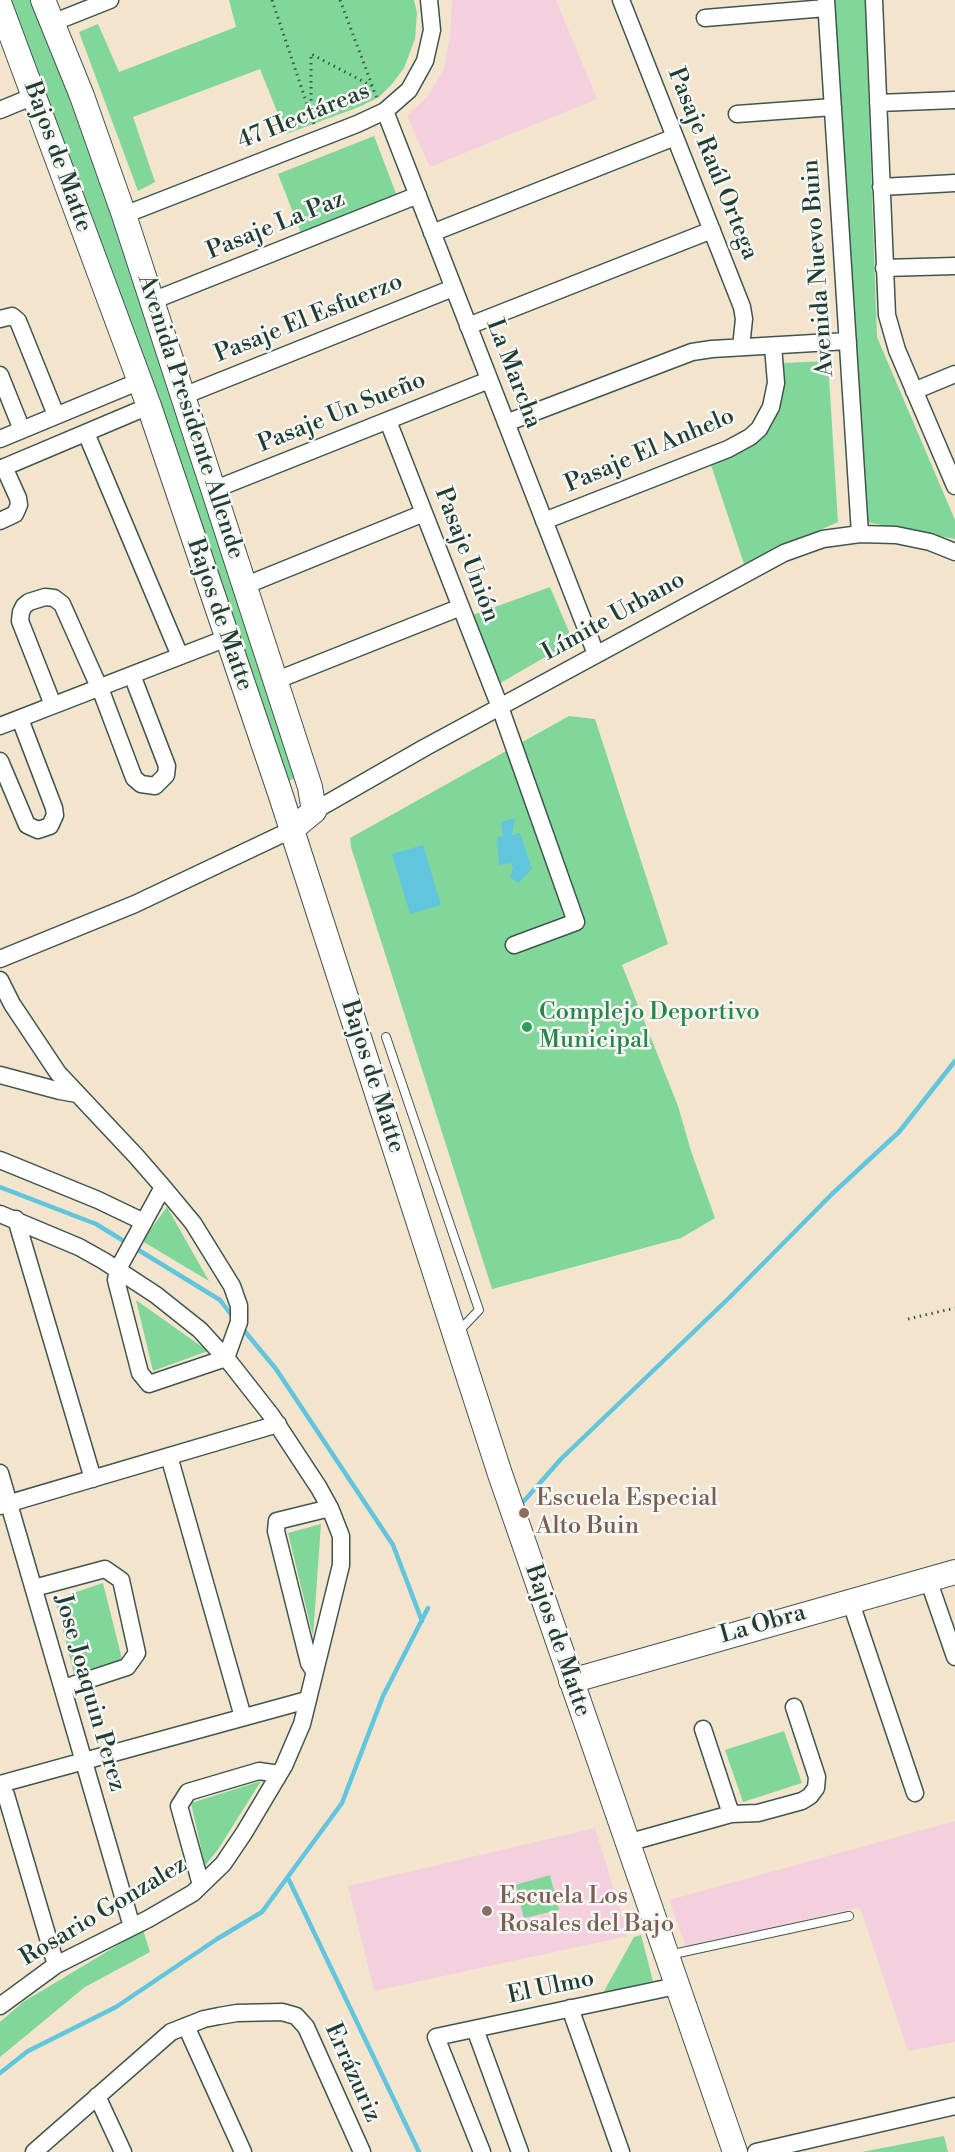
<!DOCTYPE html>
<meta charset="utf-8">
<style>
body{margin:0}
canvas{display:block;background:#f3e4ce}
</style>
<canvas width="955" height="2152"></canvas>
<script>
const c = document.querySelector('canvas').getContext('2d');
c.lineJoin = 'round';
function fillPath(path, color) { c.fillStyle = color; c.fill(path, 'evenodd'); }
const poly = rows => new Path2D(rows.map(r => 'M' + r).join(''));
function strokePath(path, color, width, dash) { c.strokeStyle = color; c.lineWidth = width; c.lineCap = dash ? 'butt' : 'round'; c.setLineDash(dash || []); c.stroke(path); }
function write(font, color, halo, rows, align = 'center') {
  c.font = font + ' "Libre Bodoni",serif'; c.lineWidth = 5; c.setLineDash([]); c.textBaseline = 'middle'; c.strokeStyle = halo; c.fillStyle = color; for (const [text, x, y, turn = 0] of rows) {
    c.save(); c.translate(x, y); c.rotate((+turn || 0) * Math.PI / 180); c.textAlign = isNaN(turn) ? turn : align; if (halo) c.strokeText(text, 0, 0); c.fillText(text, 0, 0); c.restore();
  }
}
fillPath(poly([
 [452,0,556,0,597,99,430,167,407,116,429,95,444,68,450,36],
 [955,1821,955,2042,908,2051,860,1907,686,1947,669,1900],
 [595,1828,628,1936,374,1991,348,1886]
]), '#f4cfde');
fillPath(poly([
 [6,0,37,0,63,66,300,776,284,783],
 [229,0,414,0,417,13,415,39,404,68,392,84,379,97,359,107,286,134,260,69,133,117,155,182,138,191,79,32,98,24,119,72,236,27],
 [835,0,865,0,877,337,955,520,955,539,866,522],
 [374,136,397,196,301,233,278,174],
 [828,361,838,522,744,564,710,462,753,444,765,436,780,402,782,363],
 [550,587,573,641,497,685,470,616],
 [569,716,595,719,668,944,622,965,678,1106,691,1151,715,1218,681,1238,492,1289,351,847,350,838],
 [167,1207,209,1281,142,1241],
 [136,1300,208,1351,153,1371],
 [321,1524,313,1636,288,1533],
 [103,1583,122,1659,74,1674,55,1599],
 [784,1731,802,1783,743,1802,725,1750],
 [261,1781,219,1848,205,1866,191,1803],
 [550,1875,559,1910,524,1918,515,1885],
 [143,1930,150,1952,85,1987,0,2057,0,2022,23,2002],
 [641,1935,653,1981,603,1993,634,1937],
 [944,2136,948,2152,862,2152]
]), '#81d79a');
fillPath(poly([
 [515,818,512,835,520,833,532,869,518,883,510,877,513,868,511,863,499,865,497,837,503,836,501,822],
 [423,845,441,905,410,914,392,854]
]), '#60c5dd');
strokePath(poly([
 [0,1187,96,1224,220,1300,233,1317],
 [242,1328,276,1369,393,1545,422,1621],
 [524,1501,561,1459,730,1297,832,1194,899,1132,955,1061],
 [288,1878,419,2152],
 [0,2073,28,2051,116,2007,217,1939,262,1912,342,1803,383,1696,428,1608]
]), '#60c5dd', 4.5);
const service = poly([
 [386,1037,479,1310,458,1332],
 [669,1955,849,1916]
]);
const minor = poly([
 [621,0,742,307,744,319,741,347],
 [826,0,860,534],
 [874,0,887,315,897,350,955,486],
 [705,18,826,8],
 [52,23,110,0],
 [878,103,955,100],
 [0,110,34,96],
 [385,111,596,654],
 [737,114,833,107],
 [881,187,955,183],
 [124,215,357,124,385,111,409,90,425,61,432,30,429,0],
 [432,233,675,137],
 [884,268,955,266],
 [152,301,418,195],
 [0,319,12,316,18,321,56,415],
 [468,326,712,230],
 [0,375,22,430],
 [914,391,955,374],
 [183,396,453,288],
 [388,421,500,707,576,922,514,945],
 [506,423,692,352,712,349,848,341],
 [86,433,180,656],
 [0,439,140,381],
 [0,469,149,406],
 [213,490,489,380],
 [0,521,15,514,19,505,18,498,4,467],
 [544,521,728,449,750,437,759,429,771,407,776,383,773,346],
 [244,586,424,513],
 [277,680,461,607],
 [53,705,20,621,21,612,24,606,29,602,45,597,54,598,62,604,103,696,134,778,141,784,155,786,166,775,167,766,132,675],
 [0,726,227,638],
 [0,761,27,825,38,830,50,826,55,815,54,808,20,719],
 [314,811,424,748,784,553,823,539,860,534,896,535,930,542,955,552],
 [0,959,135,904,291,830],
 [0,980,12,1004,58,1073,136,1156,163,1187,193,1223,232,1286,239,1306,239,1322,226,1358,149,1384,140,1373,116,1280,118,1269,163,1187],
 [0,1075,60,1091,77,1094],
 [0,1160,98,1200,144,1222],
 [0,1214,79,1247,104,1261,156,1295,200,1330,231,1364,271,1415,319,1488,330,1508,341,1536,341,1565,302,1724,284,1766,244,1833,223,1864,193,1893,148,1919,56,1965,0,2006],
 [16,1219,93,1479],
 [169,1456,243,1717],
 [0,1473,132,1927],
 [0,1506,278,1424],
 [928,1579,955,1657],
 [34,1588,105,1569,121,1580,137,1653,127,1667,63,1688],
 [850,1600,915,1793],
 [314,1671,309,1663,276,1531,277,1521,330,1508],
 [703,1729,731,1814],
 [0,1784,307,1700],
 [0,1786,6,1795,56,1965],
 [627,1843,731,1814,758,1813,802,1801,810,1796,816,1788,817,1777,794,1707],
 [201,1885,179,1806,188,1792,259,1771,279,1774],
 [570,2008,621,2152],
 [186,2026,243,2152],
 [475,2029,520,2152],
 [97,2096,123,2152],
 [34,2152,171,2032,204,2019,219,2016,237,2013,282,2012,296,2016,306,2027,362,2152],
 [482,2152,436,2037,676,1986],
 [756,2152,955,2106]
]);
const secondary = poly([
 [43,0,82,96,124,215,310,787,314,811,291,830],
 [0,5,149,406,280,793,500,1474,735,2152],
 [571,1681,955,1572]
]);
strokePath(service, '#3f564b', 10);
strokePath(minor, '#3f564b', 19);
strokePath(secondary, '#3f564b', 26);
strokePath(poly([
 [272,0,309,110],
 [340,0,372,85],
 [314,124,311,115,311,54,372,86,377,98],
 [908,1319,955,1308]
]), '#3f564b', 3, [1.5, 4.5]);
strokePath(service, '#fff', 8);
strokePath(minor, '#fff', 16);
strokePath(secondary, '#fff', 24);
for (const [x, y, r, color] of [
 [527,1027,6,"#2e9e5b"],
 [524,1513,6,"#8d6e63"],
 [487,1911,6,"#8d6e63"]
]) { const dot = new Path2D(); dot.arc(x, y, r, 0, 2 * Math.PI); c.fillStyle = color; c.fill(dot); strokePath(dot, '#f6f6f2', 2); }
write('24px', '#1f3d34', '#f6f6f2', [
 ["47 Hectáreas",304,117,-22],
 ["Bajos de Matte",57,157,70],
 ["Pasaje Raúl Ortega",712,164,68],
 ["Pasaje La Paz",276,226,-22],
 ["Avenida Nuevo Buin",819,268,-94],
 ["Pasaje El Esfuerzo",309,319,-22],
 ["La Marcha",513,374,69],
 ["Pasaje Un Sueño",342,413,-22],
 ["Avenida Presidente Allende",190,417,72],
 ["Pasaje El Anhelo",650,451,-23],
 ["Pasaje Unión",466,555,69],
 ["Bajos de Matte",219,615,71],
 ["Límite Urbano",614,617,-29],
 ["Bajos de Matte",372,1077,72],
 ["La Obra",763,1625,-16],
 ["Bajos de Matte",557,1641,71],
 ["Jose Joaquin Perez",89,1693,74],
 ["Rosario Gonzalez",104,1912,-31],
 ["El Ulmo",551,1988,-12],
 ["Errázuriz",352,2073,66]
]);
write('24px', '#27864d', '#f6f6f2', [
 ["Complejo Deportivo",539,1013],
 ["Municipal",539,1041]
], 'left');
write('24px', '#785e54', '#f6f6f2', [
 ["Escuela Especial",536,1499],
 ["Alto Buin",536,1527],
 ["Escuela Los",499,1897],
 ["Rosales del Bajo",499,1925]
], 'left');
</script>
